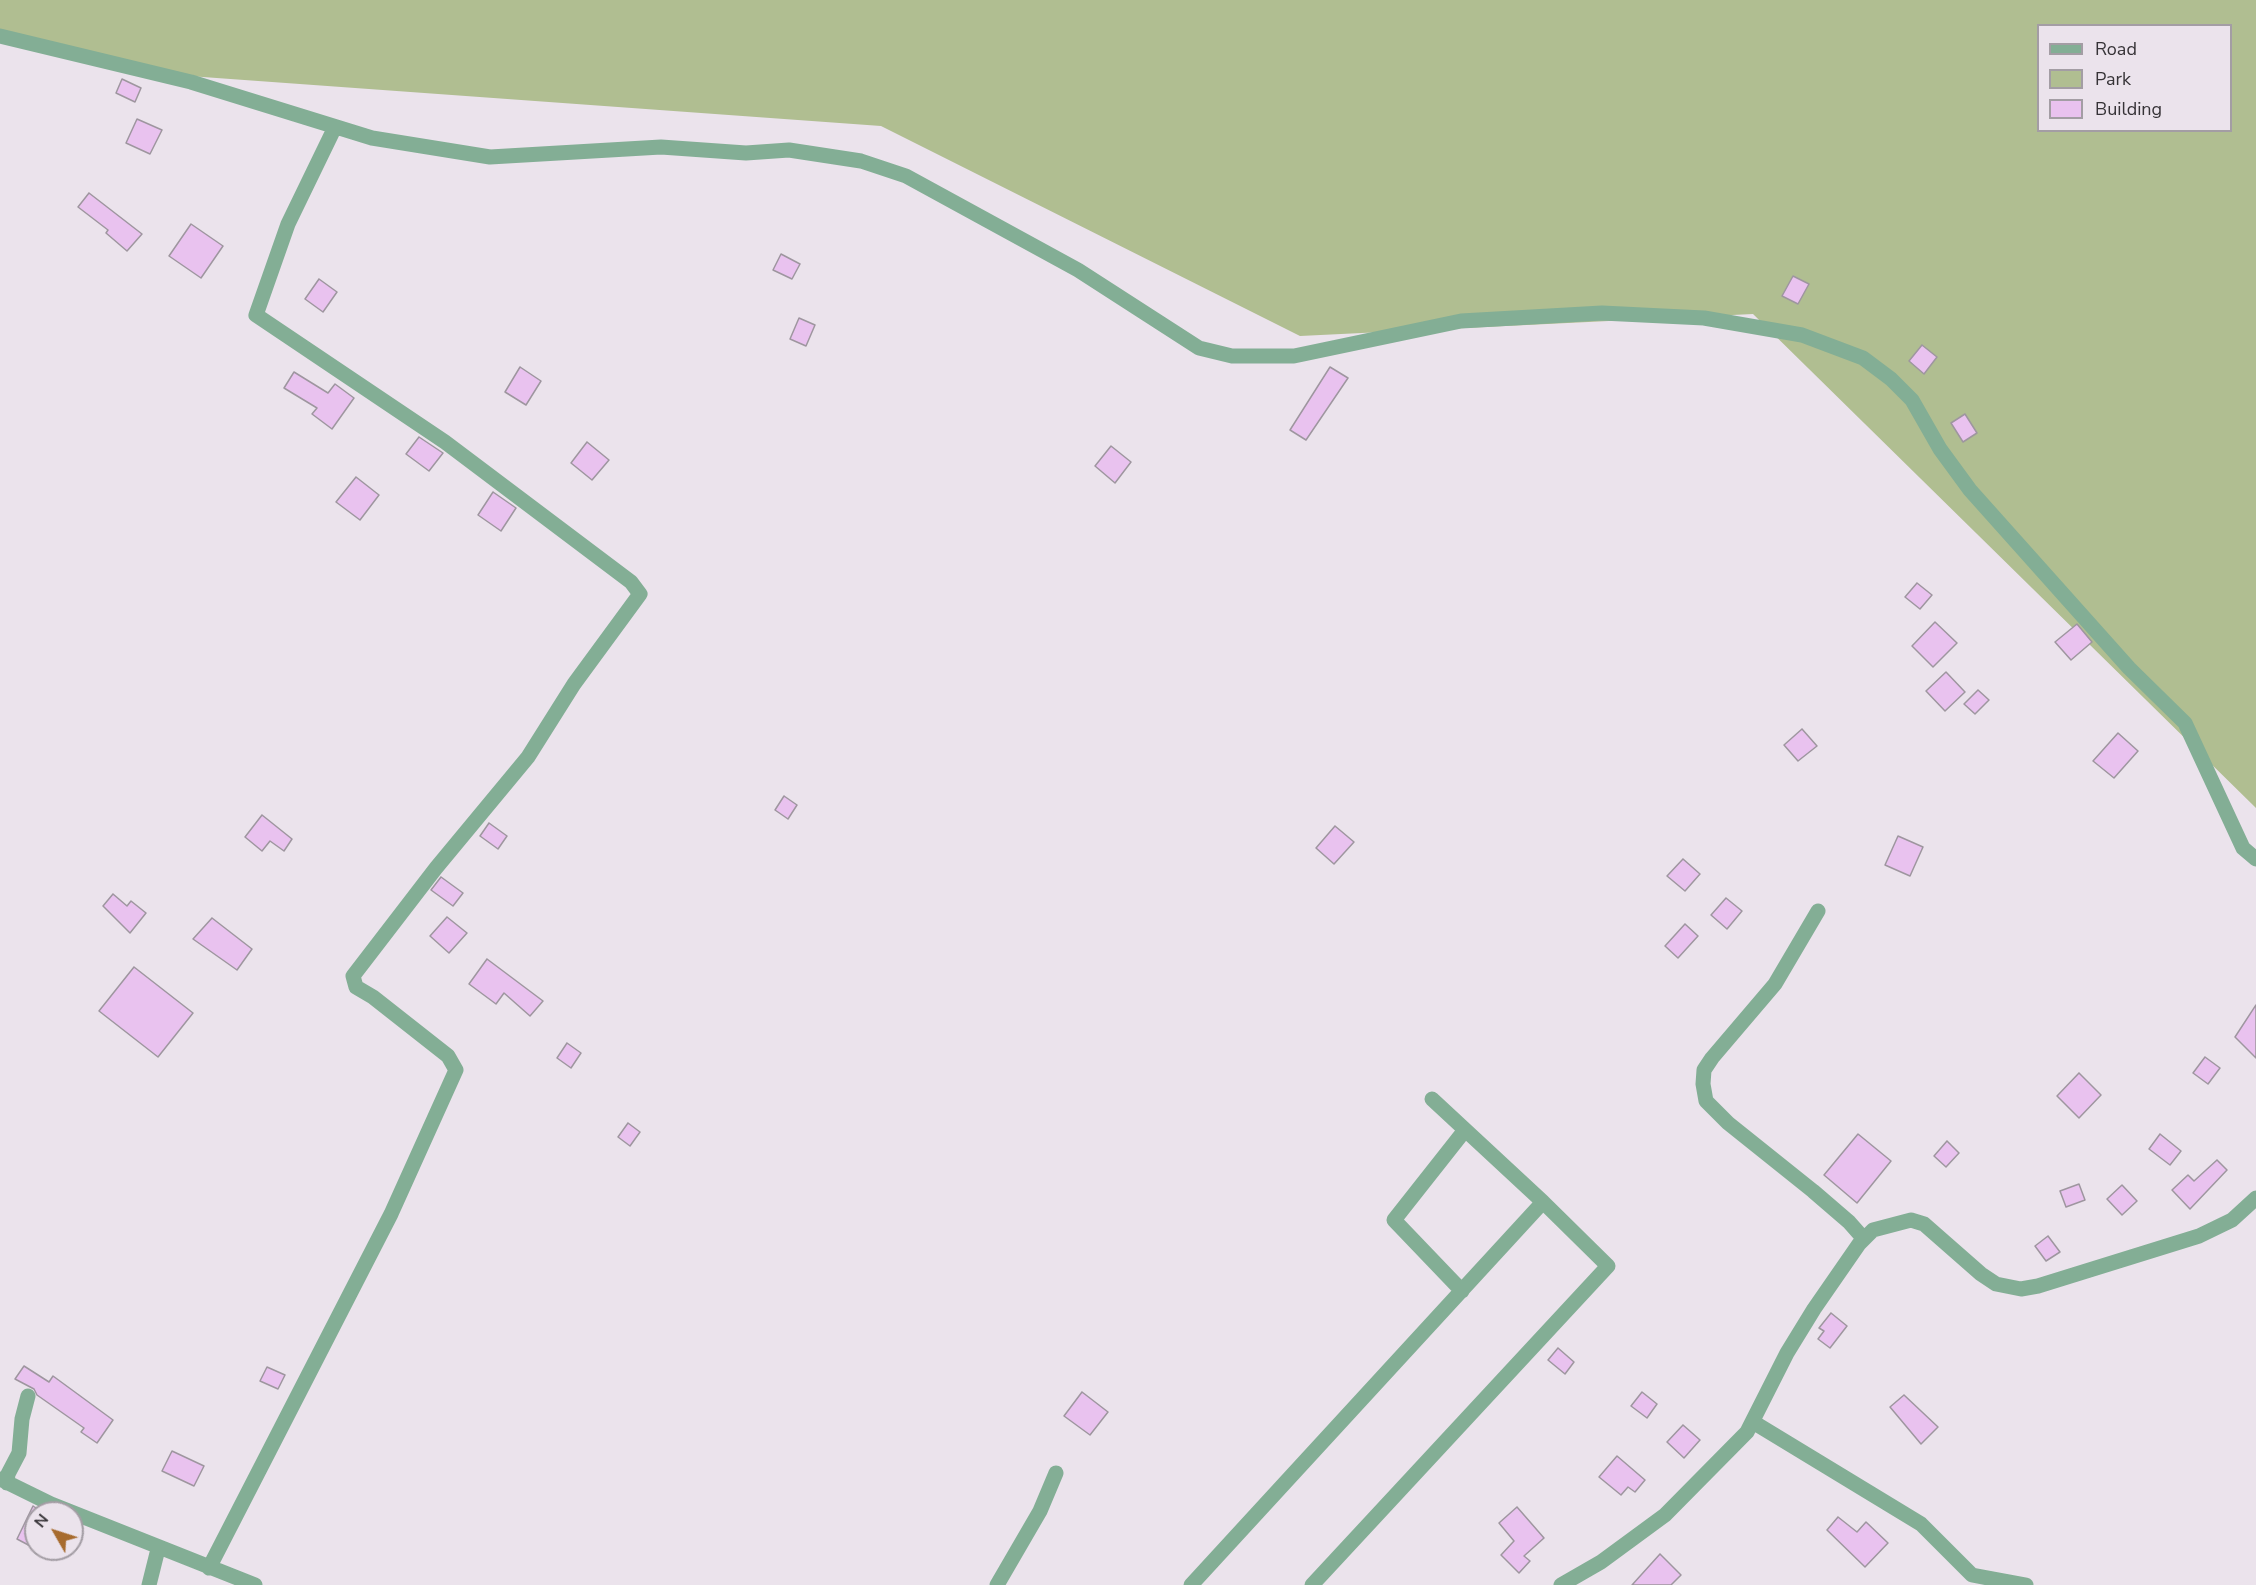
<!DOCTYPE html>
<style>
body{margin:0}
#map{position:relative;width:2256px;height:1585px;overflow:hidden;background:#ebe3ec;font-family:"Nunito Sans",sans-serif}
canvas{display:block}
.legend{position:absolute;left:2037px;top:24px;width:195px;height:108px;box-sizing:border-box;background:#ebe3ec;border:2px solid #a39da4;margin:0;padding:8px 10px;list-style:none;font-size:18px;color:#363337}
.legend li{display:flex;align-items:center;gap:12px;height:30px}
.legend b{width:30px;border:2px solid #a39da4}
.north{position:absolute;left:24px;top:1501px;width:60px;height:60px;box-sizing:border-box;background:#ebe3ec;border:2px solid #a39da4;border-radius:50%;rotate:309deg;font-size:16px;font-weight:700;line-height:24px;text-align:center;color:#363337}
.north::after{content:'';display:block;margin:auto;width:21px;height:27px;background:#a76b2e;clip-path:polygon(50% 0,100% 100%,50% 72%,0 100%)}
</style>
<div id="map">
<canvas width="2256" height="1585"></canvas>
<ul class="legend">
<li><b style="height:8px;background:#83ae95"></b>Road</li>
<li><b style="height:16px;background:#b0be91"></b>Park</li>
<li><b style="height:16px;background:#e9c2ef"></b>Building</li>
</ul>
<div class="north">N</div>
</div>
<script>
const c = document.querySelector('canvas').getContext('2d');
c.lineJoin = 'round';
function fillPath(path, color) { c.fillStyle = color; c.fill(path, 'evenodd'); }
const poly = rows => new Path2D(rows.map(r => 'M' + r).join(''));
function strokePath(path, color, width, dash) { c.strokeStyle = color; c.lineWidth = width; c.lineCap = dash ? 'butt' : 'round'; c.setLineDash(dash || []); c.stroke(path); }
fillPath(poly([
 [0,0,2256,0,2256,808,1753,314,1300,336,881,126,189,76,0,30],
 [2038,26,2230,26,2230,130,2038,130]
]), '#b0be91');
const building = poly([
 [122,79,141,88,135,102,116,93,122,79],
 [137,119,162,130,150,154,126,143,137,119],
 [89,193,142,234,127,251,106,233,108,230,78,207,89,193],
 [191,224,223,246,201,278,169,256,191,224],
 [781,254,800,264,792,279,773,270,781,254],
 [1793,276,1809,284,1798,304,1782,296,1793,276],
 [319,279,337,292,323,312,305,299,319,279],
 [799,318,815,325,806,346,790,339,799,318],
 [1922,345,1937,357,1924,374,1909,361,1922,345],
 [520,367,541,381,526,405,505,392,520,367],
 [1330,367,1348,378,1306,440,1290,430,1330,367],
 [294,372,328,393,335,384,354,398,332,429,312,414,317,408,284,388,294,372],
 [1965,414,1977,433,1963,442,1951,423,1965,414],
 [419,437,443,453,429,471,406,454,419,437],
 [587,442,609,460,592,480,571,463,587,442],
 [1111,446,1131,462,1115,483,1095,466,1111,446],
 [356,477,379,495,360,520,336,502,356,477],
 [493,492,516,508,501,531,478,515,493,492],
 [1917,583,1932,595,1920,609,1905,597,1917,583],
 [1935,622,1957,643,1933,667,1912,646,1935,622],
 [2077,624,2092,642,2071,660,2055,642,2077,624],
 [1946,672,1965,692,1945,711,1926,691,1946,672],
 [1978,690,1989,700,1975,714,1964,704,1978,690],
 [1802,729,1817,746,1798,761,1784,745,1802,729],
 [2118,733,2138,751,2114,778,2093,761,2118,733],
 [784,796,797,805,788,819,775,810,784,796],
 [262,815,292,839,284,851,270,841,262,851,245,837,262,815],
 [489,823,507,836,498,849,480,836,489,823],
 [1335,826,1354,842,1334,864,1316,848,1335,826],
 [1898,836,1923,847,1910,876,1885,865,1898,836],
 [1683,859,1700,874,1685,891,1667,876,1683,859],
 [441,877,463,893,453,906,431,890,441,877],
 [113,894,127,906,131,901,146,913,130,933,103,906,113,894],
 [1726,898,1742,911,1727,929,1711,915,1726,898],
 [447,917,467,933,449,953,430,936,447,917],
 [212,918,252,949,237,970,193,939,212,918],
 [1685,924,1698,936,1678,958,1665,946,1685,924],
 [487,959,543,1001,530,1016,504,993,496,1004,469,984,487,959],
 [134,967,193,1013,158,1057,99,1011,134,967],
 [2256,1005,2256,1058,2235,1037,2256,1005],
 [567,1043,581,1053,571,1068,557,1058,567,1043],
 [2205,1057,2220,1068,2208,1084,2193,1073,2205,1057],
 [2079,1073,2101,1095,2079,1118,2057,1096,2079,1073],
 [628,1123,640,1132,630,1146,618,1137,628,1123],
 [1858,1134,1891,1161,1857,1203,1824,1175,1858,1134],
 [2160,1134,2181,1151,2170,1165,2149,1149,2160,1134],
 [1947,1141,1959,1153,1946,1167,1934,1156,1947,1141],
 [2217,1160,2227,1170,2190,1209,2172,1190,2188,1175,2194,1181,2217,1160],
 [2079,1184,2085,1200,2066,1207,2060,1191,2079,1184],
 [2122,1185,2137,1201,2122,1215,2107,1199,2122,1185],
 [2048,1236,2060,1252,2046,1261,2035,1246,2048,1236],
 [1831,1313,1847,1326,1830,1348,1818,1339,1824,1331,1819,1328,1831,1313],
 [1558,1348,1574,1362,1565,1374,1548,1360,1558,1348],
 [24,1366,49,1382,53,1376,113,1420,97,1443,81,1432,84,1428,37,1395,34,1389,15,1379,24,1366],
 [267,1367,285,1375,278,1389,260,1381,267,1367],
 [1082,1392,1108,1412,1090,1435,1064,1416,1082,1392],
 [1642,1392,1657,1404,1647,1418,1631,1406,1642,1392],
 [1904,1395,1938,1427,1921,1444,1890,1407,1904,1395],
 [1683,1425,1700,1440,1684,1458,1667,1442,1683,1425],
 [172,1451,204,1466,194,1486,162,1471,172,1451],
 [1617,1456,1645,1480,1635,1492,1628,1487,1621,1495,1599,1477,1617,1456],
 [33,1506,36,1508,36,1549,17,1539,33,1506],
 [1517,1507,1544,1538,1524,1556,1530,1561,1519,1573,1501,1555,1514,1541,1499,1523,1517,1507],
 [1838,1517,1857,1532,1866,1522,1888,1543,1865,1567,1827,1530,1838,1517],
 [1660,1554,1681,1575,1671,1585,1632,1585,1660,1554]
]);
fillPath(building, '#e9c2ef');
strokePath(building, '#9e969f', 1.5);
strokePath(poly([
 [0,36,191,82,372,138,490,157,661,147,746,153,789,150,861,161,906,176,1078,270,1199,348,1232,356,1294,356,1461,321,1602,313,1704,318,1802,335,1863,358,1891,379,1912,400,1940,449,1970,490,2129,668,2185,723,2243,848,2256,859],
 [1818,911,1775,984,1712,1058,1704,1070,1703,1084,1706,1101,1728,1123,1813,1191,1849,1222,1864,1239],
 [1462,1291,1394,1220,1465,1130],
 [1753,1422,1921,1524,1972,1575,2026,1585],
 [0,1479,51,1504,255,1585],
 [7,1483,8,1474,19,1453,22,1419,28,1396],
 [209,1568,391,1214,456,1070,448,1056,373,997,356,987,353,976,436,868,528,757,574,684,640,594,631,582,445,442,256,315,288,224,335,127],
 [149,1585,158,1549],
 [997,1585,1040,1511,1056,1473],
 [1191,1585,1543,1202,1432,1099],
 [1312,1585,1608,1266,1543,1202],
 [1561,1585,1601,1562,1665,1515,1747,1432,1787,1353,1814,1309,1859,1244,1873,1230,1911,1220,1924,1224,1981,1274,1996,1284,2021,1289,2038,1286,2199,1236,2232,1220,2256,1198]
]), '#83ae95', 15);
</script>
